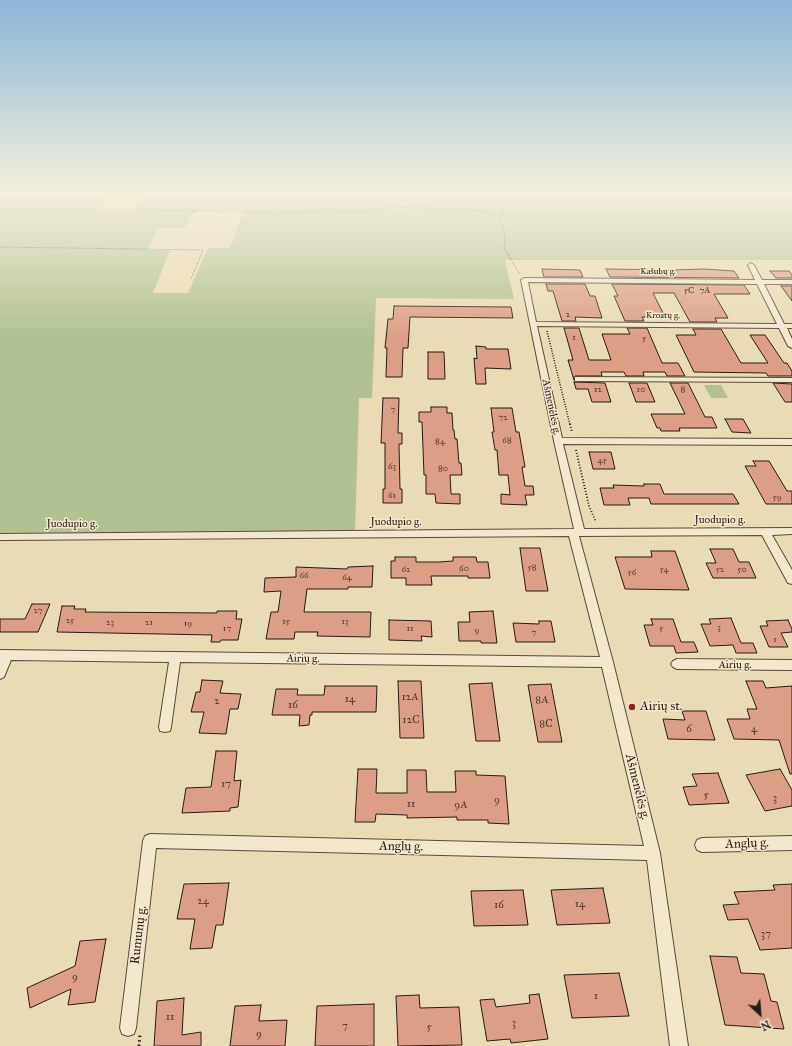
<!DOCTYPE html>
<meta charset="utf-8">
<style>
body{margin:0}
#map{position:relative;width:792px;height:1046px;overflow:hidden;background:#e9dbb4;font-family:"IM FELL Great Primer",serif}
canvas{display:block}
.north{position:absolute;left:740px;top:994px;width:40px;height:40px;-webkit-text-stroke:3px #f1e8ce;paint-order:stroke;rotate:154deg;font-size:11px;font-weight:700;line-height:16px;text-align:center;color:#291b14}
.north::after{content:'';display:block;margin:auto;width:14px;height:18px;background:#291b14;clip-path:polygon(50% 0,100% 100%,50% 72%,0 100%)}
</style>
<div id="map">
<canvas width="792" height="1046"></canvas>
<div class="north">N</div>
</div>
<script>
const c = document.querySelector('canvas').getContext('2d');
c.lineJoin = 'round';
function fillPath(path, color) { c.fillStyle = color; c.fill(path, 'evenodd'); }
const poly = rows => new Path2D(rows.map(r => 'M' + r).join(''));
function strokePath(path, color, width, dash) { c.strokeStyle = color; c.lineWidth = width; c.lineCap = dash ? 'butt' : 'round'; c.setLineDash(dash || []); c.stroke(path); }
function write(font, color, halo, rows, align = 'center') {
  c.font = font + ' "IM FELL Great Primer",serif'; c.lineWidth = 3; c.setLineDash([]); c.textBaseline = 'middle'; c.strokeStyle = halo; c.fillStyle = color; for (const [text, x, y, turn = 0] of rows) {
    c.save(); c.translate(x, y); c.rotate((+turn || 0) * Math.PI / 180); c.textAlign = isNaN(turn) ? turn : align; if (halo) c.strokeText(text, 0, 0); c.fillText(text, 0, 0); c.restore();
  }
}
fillPath(poly([
 [0,192,792,192,792,260,505,260,514,299,376,298,372,398,359,398,355,533,0,534],
 [109,196,142,196,142,197,130,211,98,211],
 [195,211,243,211,230,248,208,248,188,293,153,293,170,250,147,250,158,228,184,228],
 [704,385,721,385,728,398,711,398]
]), '#b1c191');
const building = poly([
 [542,269,580,270,583,277,544,277,542,269],
 [606,269,673,270,704,269,734,271,739,278,610,277,606,269],
 [770,271,789,271,792,275,792,278,776,278,770,271],
 [546,284,585,284,590,296,595,296,602,318,575,317,576,321,562,321,553,291,548,291,546,284],
 [612,284,744,285,750,294,714,294,728,318,715,318,717,322,690,322,674,293,653,293,665,317,642,317,644,321,625,321,614,296,618,296,612,284],
 [781,286,792,286,792,301,781,286],
 [394,306,511,307,513,318,410,317,408,348,403,348,402,377,386,377,387,348,385,348,388,319,393,319,394,306],
 [564,328,579,328,589,360,611,360,602,334,630,334,627,328,647,328,662,363,678,363,685,376,667,376,665,372,643,372,644,376,626,376,624,372,601,372,602,376,575,376,574,380,568,360,573,360,564,328],
 [693,329,721,329,741,363,768,363,750,335,765,335,784,363,787,363,792,371,792,376,768,376,766,373,694,372,676,335,696,335,693,329],
 [476,346,486,347,486,349,508,349,511,369,485,368,486,384,476,384,474,358,477,359,476,346],
 [428,352,444,352,445,379,428,379,428,352],
 [574,382,605,383,611,402,592,402,588,389,576,389,574,382],
 [629,383,647,383,655,402,636,402,629,383],
 [670,383,688,383,705,417,712,417,717,428,679,428,680,431,661,431,660,428,657,428,651,414,685,414,670,383],
 [773,383,792,384,792,402,785,402,773,383],
 [383,398,399,398,398,433,402,433,402,444,399,444,400,489,402,489,402,503,383,503,383,489,385,489,385,443,381,443,383,398],
 [431,407,447,407,447,413,452,413,453,430,454,430,455,439,457,439,459,463,461,463,462,475,450,475,451,494,460,494,460,504,436,503,435,494,426,494,426,475,424,475,422,422,419,422,419,412,431,412,431,407],
 [491,408,512,408,516,432,519,432,525,467,522,467,525,486,533,486,534,495,525,495,527,505,501,504,501,494,510,495,508,475,499,475,497,450,495,450,492,432,494,432,491,408],
 [725,419,743,419,751,433,732,432,725,419],
 [589,452,611,452,615,469,593,469,589,452],
 [753,461,769,461,787,491,792,491,792,504,766,504,745,466,756,466,753,461],
 [644,484,660,484,664,494,733,494,739,504,651,504,649,498,628,498,630,505,604,505,600,488,614,488,613,485,644,486,644,484],
 [520,548,540,548,548,591,526,591,520,548],
 [710,549,733,549,739,562,749,562,756,578,713,578,706,563,716,563,710,549],
 [651,551,675,551,689,590,625,589,615,557,652,557,651,551],
 [395,557,416,557,416,562,439,562,453,561,453,557,476,557,477,562,488,562,490,578,468,578,468,576,431,576,432,585,406,585,406,578,391,578,391,561,395,561,395,557],
 [373,566,372,587,348,587,348,589,307,589,304,612,371,612,370,637,317,636,318,632,295,632,294,639,266,639,271,612,278,612,281,591,264,592,265,578,296,577,296,567,347,569,348,567,373,566],
 [32,604,50,604,38,632,0,632,0,619,25,619,32,604],
 [62,606,75,606,74,609,86,609,85,612,217,613,217,611,237,611,236,619,242,619,238,640,221,640,220,642,211,642,212,635,57,632,62,606],
 [493,611,497,643,481,643,481,641,459,641,458,622,470,622,469,612,493,611],
 [731,618,741,643,753,643,757,653,736,653,733,645,710,646,701,624,711,624,709,619,731,618],
 [651,619,673,619,681,642,694,642,698,652,676,653,674,646,650,646,644,625,653,625,651,619],
 [389,620,431,621,432,637,421,636,422,641,389,640,389,620],
 [788,620,792,629,792,632,781,633,788,647,769,647,760,626,768,626,766,621,788,620],
 [539,621,551,621,555,642,516,642,513,623,539,624,539,621],
 [202,680,223,681,220,693,241,694,238,709,230,709,226,734,199,733,204,712,191,712,196,692,200,692,202,680],
 [398,681,421,681,424,738,400,738,398,681],
 [746,681,763,681,766,688,792,686,792,774,790,774,779,740,734,739,727,719,750,719,747,709,757,709,746,681],
 [492,683,500,741,476,741,469,684,492,683],
 [551,684,562,742,538,742,528,685,551,684],
 [325,686,377,686,376,712,312,712,312,715,310,715,309,725,299,726,300,715,272,715,276,689,298,689,297,695,324,695,325,686],
 [682,711,706,711,715,740,668,739,663,719,685,720,682,711],
 [216,751,237,751,234,781,241,780,238,807,230,808,230,811,182,813,186,788,211,787,216,751],
 [358,769,377,769,376,793,407,793,407,770,426,770,427,792,456,792,455,771,476,771,476,775,505,776,509,824,488,823,488,820,457,820,457,817,407,818,407,815,376,814,375,822,355,822,358,769],
 [780,769,792,790,792,806,765,811,746,775,780,769],
 [718,773,729,803,689,805,683,787,697,786,692,774,718,773],
 [229,883,223,925,216,925,212,948,190,949,195,919,177,919,184,884,229,883],
 [792,884,792,948,760,950,748,919,728,920,723,905,739,904,734,892,775,890,773,885,792,884],
 [603,888,610,923,557,925,551,890,603,888],
 [523,890,528,925,474,926,471,891,523,890],
 [106,939,95,1002,68,1005,71,989,30,1008,27,988,75,966,80,941,106,939],
 [710,956,737,957,741,973,764,974,771,1001,777,1002,784,1029,725,1025,710,956],
 [619,973,629,1016,572,1018,564,975,619,973],
 [539,994,548,1039,511,1043,510,1039,487,1041,480,1000,494,999,496,1007,530,1003,529,995,539,994],
 [419,995,420,1008,459,1007,462,1045,398,1046,396,996,419,995],
 [184,998,182,1035,201,1032,201,1046,154,1046,157,1001,184,998],
 [374,1004,374,1046,315,1046,317,1006,374,1004],
 [261,1005,259,1021,287,1020,285,1046,230,1046,235,1006,261,1005]
]);
fillPath(building, '#dc9e85');
strokePath(building, '#291b14', 1);
const minor = poly([
 [751,263,754,265,762,280,792,280,792,284,764,284,784,324,792,324,792,328,787,328,792,339,792,348,788,346,779,328,537,326,562,438,792,439,792,445,563,444,584,529,792,528,792,534,772,535,792,570,792,584,788,583,762,535,579,536,613,662,660,853,688,1046,670,1046,647,860,156,848,136,1028,134,1034,128,1036,122,1034,120,1028,143,841,145,836,150,834,644,846,602,667,180,662,171,727,170,731,165,732,160,731,159,727,169,662,11,660,4,677,0,679,0,650,600,657,569,536,0,540,0,534,574,529,554,441,521,280,524,278,755,280,748,265,751,263],
 [528,282,757,284,777,324,536,322,528,282],
 [575,377,792,378,792,382,578,381,575,381,575,377],
 [677,659,792,660,792,670,677,669,673,667,671,664,673,661,677,659],
 [792,836,792,850,702,852,697,850,695,845,697,840,702,838,792,836]
]);
strokePath(minor, '#594b3c', 2);
strokePath(poly([
 [500,192,505,205,500,218,505,235,504,248,520,274],
 [0,210,151,210,275,213,323,211,362,212,390,207,458,209,486,212,500,218],
 [192,212,205,204,217,192],
 [0,247,203,250,191,279]
]), '#291b14', 1, [0.5, 1]);
strokePath(poly([
 [547,331,570,425]
]), '#291b14', 1.5, [1, 1.5]);
strokePath(poly([
 [570,424,572,432],
 [576,450,589,506,596,522]
]), '#291b14', 2, [1, 2]);
strokePath(poly([
 [139,1046,140,1035]
]), '#291b14', 3, [1.5, 3]);
fillPath(minor, '#f1e8ce');
const sky = c.createLinearGradient(0, 0, 0, 339);
sky.addColorStop(0, '#8ab6d5');
sky.addColorStop(0.57, '#f5efdd');
sky.addColorStop(1, '#f5efdd00');
c.fillStyle = sky;
c.fillRect(0, 0, 792, 339);
for (const [x, y, r, color] of [
 [632,707,4,"#8f2418"]
]) { const dot = new Path2D(); dot.arc(x, y, r, 0, 2 * Math.PI); c.fillStyle = color; c.fill(dot); strokePath(dot, '#f1e8ce', 1.5); }
write('9px', '#291b14', '#f1e8ce', [
 ["Kašubų g.",658,272],
 ["Kroatų g.",663,316]
]);
write('9px', '#563c30', null, [
 ["5C",689,291],
 ["7A",705,291],
 ["2",568,315],
 ["1",574,338],
 ["5",644,339],
 ["12",598,390],
 ["10",641,390],
 ["8",683,390],
 ["7",393,410],
 ["72",503,418],
 ["68",507,441],
 ["84",440,442],
 ["45",602,461],
 ["63",392,467],
 ["80",443,469],
 ["61",392,496],
 ["59",777,498],
 ["58",532,568],
 ["60",464,569],
 ["62",406,570],
 ["54",664,570],
 ["52",720,570],
 ["50",742,570],
 ["56",632,573],
 ["66",304,576],
 ["64",347,578],
 ["27",38,611],
 ["25",70,621],
 ["15",286,622],
 ["13",345,622],
 ["23",110,623],
 ["21",149,623],
 ["19",188,624],
 ["3",719,628],
 ["17",227,629],
 ["11",410,629],
 ["5",661,629],
 ["9",477,631],
 ["7",534,633],
 ["1",775,640]
]);
write('11px', '#291b14', '#f1e8ce', [
 ["Ašmenėlės g.",551,407,78],
 ["Juodupio g.",720,520],
 ["Juodupio g.",396,522],
 ["Juodupio g.",72,524],
 ["Airių g.",303,659,1],
 ["Airių g.",735,665]
]);
write('11px', '#563c30', null, [
 ["12A",410,697],
 ["14",350,699],
 ["8A",542,700],
 ["2",217,701],
 ["16",293,705],
 ["12C",411,720],
 ["8C",546,724],
 ["6",689,729],
 ["4",754,729],
 ["17",226,784],
 ["5",706,795],
 ["3",775,798],
 ["9",497,800],
 ["11",411,804],
 ["9A",461,805],
 ["24",203,901],
 ["14",580,904],
 ["16",499,905],
 ["37",766,934],
 ["9",75,977],
 ["1",596,996],
 ["11",170,1017],
 ["3",514,1023],
 ["7",345,1026],
 ["5",429,1027],
 ["9",259,1034]
]);
write('13px', '#291b14', '#f1e8ce', [
 ["Airių st.",640,707]
], 'left');
write('13px', '#291b14', '#f1e8ce', [
 ["Ašmenėlės g.",637,787,76],
 ["Anglų g.",747,844,-2],
 ["Anglų g.",401,847,1],
 ["Rumunų g.",139,935,-83]
]);
</script>
